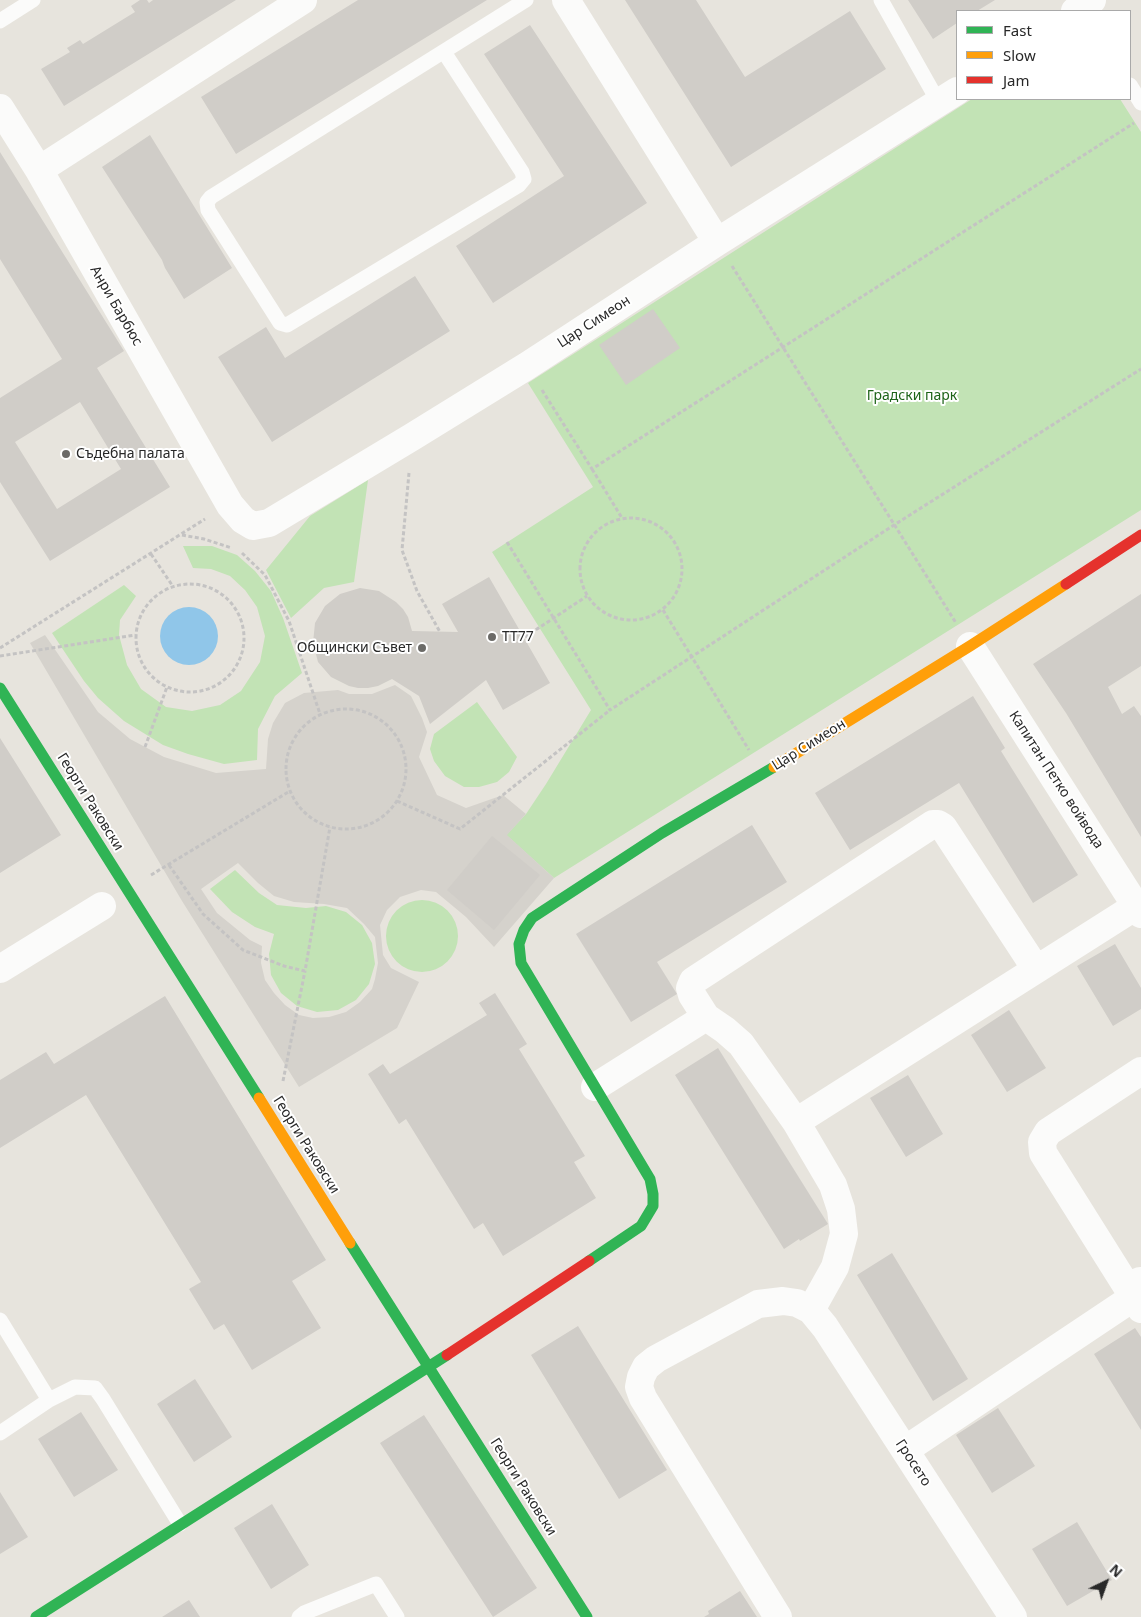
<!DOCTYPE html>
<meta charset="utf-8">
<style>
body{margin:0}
#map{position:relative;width:1141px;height:1617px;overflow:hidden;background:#e7e4dd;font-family:"Noto Sans",sans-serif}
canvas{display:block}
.legend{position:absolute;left:956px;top:10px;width:175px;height:90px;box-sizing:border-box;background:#fff;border:1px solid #a9a9a9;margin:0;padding:6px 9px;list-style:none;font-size:15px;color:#282828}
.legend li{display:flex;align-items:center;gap:10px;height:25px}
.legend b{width:25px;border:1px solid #a9a9a9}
.north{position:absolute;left:1081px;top:1557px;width:50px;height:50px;-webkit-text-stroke:4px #fff;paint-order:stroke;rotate:42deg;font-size:14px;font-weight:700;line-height:20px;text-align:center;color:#282828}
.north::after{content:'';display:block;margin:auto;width:18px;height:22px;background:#282828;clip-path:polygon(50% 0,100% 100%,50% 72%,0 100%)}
</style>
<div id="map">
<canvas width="1141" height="1617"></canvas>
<ul class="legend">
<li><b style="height:6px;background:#30b455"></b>Fast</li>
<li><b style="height:6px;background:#ff9f0a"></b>Slow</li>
<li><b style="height:6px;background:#e5322d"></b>Jam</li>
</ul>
<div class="north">N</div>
</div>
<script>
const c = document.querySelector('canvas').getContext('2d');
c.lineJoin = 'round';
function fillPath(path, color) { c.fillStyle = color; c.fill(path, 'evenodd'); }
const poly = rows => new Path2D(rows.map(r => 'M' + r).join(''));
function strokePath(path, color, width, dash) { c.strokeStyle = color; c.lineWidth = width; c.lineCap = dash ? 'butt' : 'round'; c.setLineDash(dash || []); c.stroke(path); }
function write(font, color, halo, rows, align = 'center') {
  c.font = font + ' "Noto Sans",sans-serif'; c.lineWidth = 4; c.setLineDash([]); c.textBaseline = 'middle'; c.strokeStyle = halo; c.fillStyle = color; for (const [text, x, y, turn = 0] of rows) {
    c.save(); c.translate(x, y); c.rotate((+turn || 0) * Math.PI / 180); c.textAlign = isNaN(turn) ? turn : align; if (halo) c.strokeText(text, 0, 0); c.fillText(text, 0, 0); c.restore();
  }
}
fillPath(poly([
 [972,99,1120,99,1141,132,1141,510,554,878,506,835,526,814,546,784,591,710,492,552,593,487,528,383],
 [368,480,354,582,324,588,291,618,266,570,310,516],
 [183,546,212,546,237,555,255,571,271,591,283,618,302,673,275,696,258,729,257,760,224,764,188,754,163,745,124,721,98,698,84,681,52,633,124,585,136,596,120,620,119,635,127,665,141,689,166,707,192,711,220,705,241,691,260,662,265,636,257,607,245,590,230,576,211,569,193,568],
 [477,702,517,757,509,772,497,782,479,787,464,787,445,776,434,761,430,749,434,734],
 [235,870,259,893,277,905,306,908,326,906,346,912,362,925,372,943,375,964,369,984,356,1000,338,1010,317,1012,297,1006,281,993,271,975,269,954,274,934,255,927,232,912,210,889],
 '386 936a36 36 0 1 1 72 0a36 36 0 1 1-72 0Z'
]), '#c2e3b5');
fillPath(poly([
 [45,635,98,712,130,739,164,757,216,773,266,769,268,739,273,723,285,703,304,693,338,690,349,694,372,694,395,685,411,696,422,718,427,732,419,757,437,795,466,808,503,795,526,814,507,835,554,878,494,947,466,917,436,892,421,890,400,897,387,910,380,925,383,955,391,968,419,982,397,1028,299,1087,182,901,30,643],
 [238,863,258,883,274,896,294,902,324,904,347,908,364,924,375,937,378,963,375,979,372,989,360,1002,346,1012,329,1017,313,1018,299,1015,285,1005,274,993,265,980,261,963,262,946,250,940,217,913,201,889]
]), '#d5d2cc');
fillPath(poly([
 '160 636a29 29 0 1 1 58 0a29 29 0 1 1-58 0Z'
]), '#90c6e9');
fillPath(poly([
 [140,0,147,0,149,3,153,0,236,0,64,106,41,69,70,52,67,48,80,40,83,44,135,12,131,6],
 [358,0,487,0,236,154,201,97],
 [625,0,696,0,745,77,850,11,886,69,731,167],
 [908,0,995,0,977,11,957,11,957,23,933,39],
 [530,25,647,203,493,303,456,246,564,176,484,54],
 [150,135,232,268,184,299,165,268,162,260,102,167],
 [0,152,124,351,97,368,170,487,50,561,0,482,0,398,62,359,0,259],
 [80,402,121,469,57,509,15,442],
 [415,276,450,331,272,442,218,357,266,327,285,358],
 [653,309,680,348,626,385,599,345],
 [489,577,550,683,503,710,486,680,430,724,419,696,392,679,378,686,368,688,358,688,349,686,331,677,318,662,313,643,315,623,325,606,340,594,360,588,379,591,396,602,403,609,408,617,412,631,458,632,442,604],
 [1141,594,1141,666,1108,687,1122,714,1134,706,1141,716,1141,837,1066,713,1033,664],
 [973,696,1005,748,1001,751,1078,875,1033,903,959,783,850,850,815,793],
 [0,738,61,835,0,873],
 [752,825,787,882,657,962,677,994,631,1022,576,934],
 [492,836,540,875,494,930,447,890],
 [1115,944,1141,988,1141,1009,1113,1026,1077,966],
 [495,993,527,1044,519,1049,585,1156,574,1162,596,1198,503,1256,483,1223,474,1229,406,1119,399,1124,368,1074,383,1064,390,1074,487,1015,479,1003],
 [165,996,326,1260,292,1281,321,1328,252,1370,224,1324,214,1330,189,1289,201,1282,86,1095,0,1148,0,1080,46,1052,54,1064],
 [1009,1010,1046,1068,1007,1092,971,1035],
 [718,1048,828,1224,800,1241,799,1239,784,1249,675,1075],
 [908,1075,943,1134,906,1157,870,1098],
 [892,1253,968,1379,933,1401,857,1275],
 [578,1326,667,1470,619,1499,531,1355],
 [1135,1328,1141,1337,1141,1430,1094,1354],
 [195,1379,232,1437,194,1462,157,1404],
 [998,1408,1035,1466,992,1493,956,1435],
 [81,1412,118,1470,74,1497,38,1439],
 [424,1415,537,1588,493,1617,380,1443],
 [0,1492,28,1537,0,1554],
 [272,1504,309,1565,271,1589,234,1528],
 [1077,1522,1112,1580,1067,1606,1032,1549],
 [740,1591,757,1617,704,1617,709,1614,708,1611],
 [189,1600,200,1617,162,1617]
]), '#d0cdc8');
strokePath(poly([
 [732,266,956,623],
 [542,390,592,469,1134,123],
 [592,469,622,518],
 [409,473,402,550,417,591,440,632],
 '580 569a51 51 0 1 1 102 0a51 51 0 1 1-102 0Z',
 [182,535,204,539,232,548],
 [507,542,610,710,894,525,1141,369],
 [242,553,265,575,289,621,320,714],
 [151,554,172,585],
 '136 638a54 54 0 1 1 108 0a54 54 0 1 1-108 0Z',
 [663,610,749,750],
 [525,637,587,596],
 [0,648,205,519],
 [0,656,135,635],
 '286 769a60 60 0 1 1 120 0a60 60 0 1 1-120 0Z',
 [145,747,167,687],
 [397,801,460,829,610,710],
 [169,865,203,914,243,950,284,966,305,971,330,827],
 [151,875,290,791],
 [283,1081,305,971]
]), '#c4c3c3', 3, [4, 2.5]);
strokePath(poly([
 [881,0,939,103],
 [0,21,33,0],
 [444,52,522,172,524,179,519,185,287,325,280,323,208,210,207,202,211,197,526,0],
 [1130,85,1141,103],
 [0,1320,49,1400,75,1387,95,1388,103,1399,180,1524],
 [0,1433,49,1400],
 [299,1617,304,1613,376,1584,397,1617]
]), '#fbfbfa', 15);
strokePath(poly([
 [566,0,717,242],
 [1075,11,1092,0],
 [0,108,39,170,230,505,243,520,253,526,269,523,412,437,527,366,717,242,957,91],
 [39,170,303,0],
 [970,646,1141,914],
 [0,969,102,906],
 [1141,1071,1048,1132,1042,1142,1043,1153,1141,1309],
 [595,1087,706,1017],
 [796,1122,1141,903],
 [811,1310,825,1327,1013,1617],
 [905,1450,1125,1303,1132,1295,1140,1281],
 [778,1617,643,1398,639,1387,641,1377,646,1367,656,1359,758,1304,783,1301,797,1303,811,1310,835,1267,844,1234,841,1209,833,1185,796,1122,741,1044,725,1030,706,1017,692,995,690,988,693,981,933,824,938,824,943,827,1036,969]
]), '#fbfbfa', 28);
strokePath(poly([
 [0,688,259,1098],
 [350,1243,587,1617],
 [589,1261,641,1226,653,1206,653,1194,650,1179,521,963,519,944,524,930,532,918,662,833,774,767],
 [36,1617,447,1355]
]), '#30b455', 11);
strokePath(poly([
 [774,767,970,646,1066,584],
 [259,1098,350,1243]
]), '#ff9f0a', 11);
strokePath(poly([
 [1066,584,1141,535],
 [447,1355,589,1261]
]), '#e5322d', 11);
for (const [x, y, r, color] of [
 [66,454,5,"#6b6a67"],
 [492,637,5,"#6b6a67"],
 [422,648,5,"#6b6a67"]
]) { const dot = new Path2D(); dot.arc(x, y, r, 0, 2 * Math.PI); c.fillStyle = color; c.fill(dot); strokePath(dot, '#fff', 2); }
write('14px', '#282828', '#fff', [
 ["Анри Барбюс",116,306,60],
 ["Цар Симеон",594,322,-33],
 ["Цар Симеон",809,745,-32],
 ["Капитан Петко войвода",1056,780,57],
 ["Георги Раковски",90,802,58],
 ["Георги Раковски",306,1145,58],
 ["Гросето",913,1463,57],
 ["Георги Раковски",523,1487,58]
]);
write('14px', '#1e6419', '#fff', [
 ["Градски парк",912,396]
]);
write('14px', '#282828', '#fff', [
 ["Съдебна палата",76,454],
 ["TT77",502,637],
 ["Общински Съвет",412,648,"right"]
], 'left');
</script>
